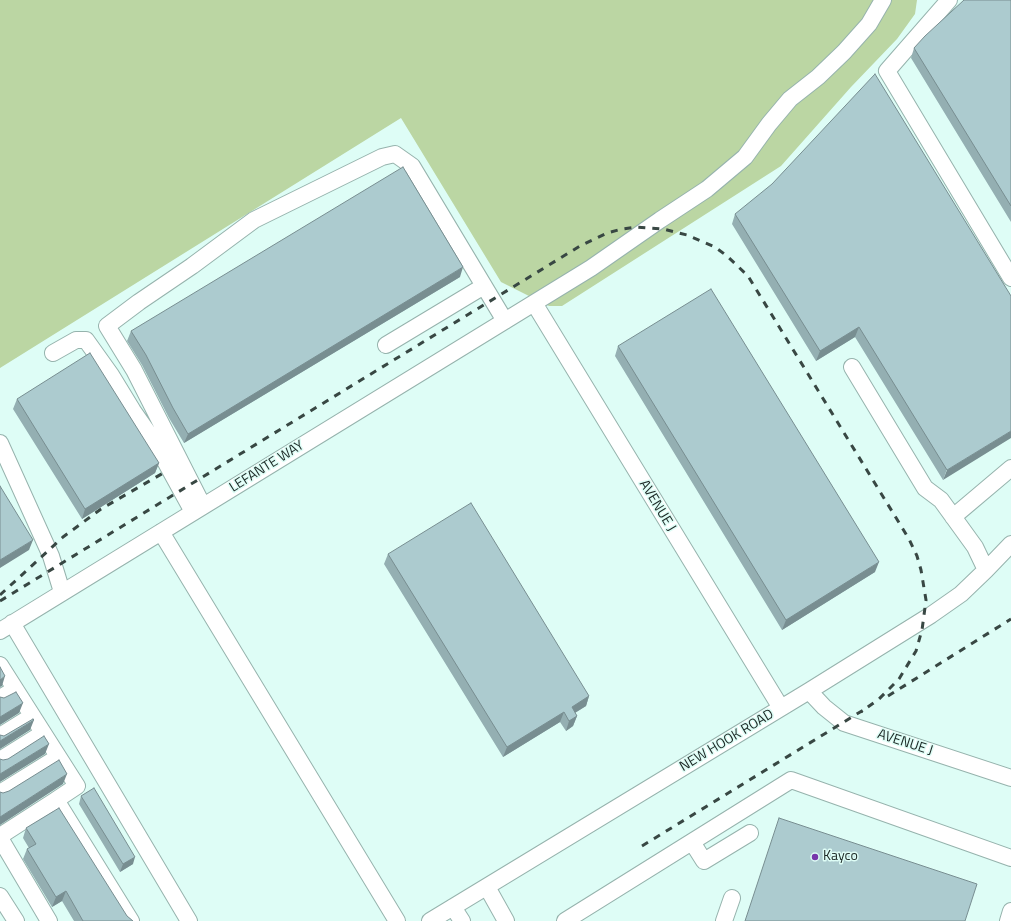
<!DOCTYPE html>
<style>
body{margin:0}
canvas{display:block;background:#defdf6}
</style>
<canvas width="1011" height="921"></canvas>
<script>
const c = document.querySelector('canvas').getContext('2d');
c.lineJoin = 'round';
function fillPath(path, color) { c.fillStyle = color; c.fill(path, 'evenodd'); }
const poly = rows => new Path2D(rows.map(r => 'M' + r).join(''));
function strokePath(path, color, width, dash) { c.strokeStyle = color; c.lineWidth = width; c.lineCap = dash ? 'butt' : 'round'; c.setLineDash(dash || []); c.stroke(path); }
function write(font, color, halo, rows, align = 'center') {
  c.font = font + ' "Titillium Web",sans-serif'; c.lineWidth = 3; c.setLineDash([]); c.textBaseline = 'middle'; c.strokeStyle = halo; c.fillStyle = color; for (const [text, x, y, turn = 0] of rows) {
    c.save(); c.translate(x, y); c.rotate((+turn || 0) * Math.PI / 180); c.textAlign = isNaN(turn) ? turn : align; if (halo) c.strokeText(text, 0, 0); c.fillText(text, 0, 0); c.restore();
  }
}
fillPath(poly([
 [0,0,917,0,915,14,897,39,851,87,781,166,562,306,549,306,501,282,401,118,0,368]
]), '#bbd6a3');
const minor = poly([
 [949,0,887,71,1011,278],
 [534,303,781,708],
 [386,345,484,286],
 [53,353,76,340,86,340,111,375,133,411,154,441,193,512],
 [852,367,925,488,941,500,975,547,986,570],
 [0,443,51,556,62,592],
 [203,506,134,370,107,326,139,302,192,266,254,220,382,157,395,154,412,166,505,321],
 [953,517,1011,468],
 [161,532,397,921],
 [12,623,189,921],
 [0,631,591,268,660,220,707,189,745,157,769,124,790,99,818,77,844,52,869,24,883,0],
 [0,665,77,786,56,800,131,921],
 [809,691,824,707,844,723,1011,778],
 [0,698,15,689],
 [0,736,32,716],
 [0,760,43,733],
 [0,793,58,757],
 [0,836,56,800],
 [0,838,49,921],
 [692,842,704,861,750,833],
 [487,887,506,921],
 [0,896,16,921],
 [453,907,462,921],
 [430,921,809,691,931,615,961,594,986,570,1011,544],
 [565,921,791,780,1011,858],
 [724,921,732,898],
 [1008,921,1011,911]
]);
strokePath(minor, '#96b3ad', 18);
strokePath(minor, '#fff', 16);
strokePath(poly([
 [0,595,63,537,78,526,101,509,165,472],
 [0,601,580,246,607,233,622,229,636,227,663,229,687,235,715,247,727,256,748,276,909,539,917,556,921,570,926,600,922,630,916,651,899,679,879,699,861,712],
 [888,696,1011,619],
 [642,846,865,709]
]), '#384743', 3, [7, 7]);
fillPath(poly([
 [1011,0,1011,222,911,58,914,48],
 [735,214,1011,296,943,480,855,337,816,361,732,224],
 [460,277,184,443,169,418,142,365,127,341,131,331],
 [618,346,875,572,782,630,615,356],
 [17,399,159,463,155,473,82,519,13,409],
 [388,554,589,696,586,706,575,713,577,716,573,726,566,731,560,722,503,757,384,564],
 [81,796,133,864,120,872,79,804],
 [26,828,127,916,133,921,74,921,62,901,52,907,23,859,27,849,29,848,23,838]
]), '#94afb2');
fillPath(poly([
 [463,267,460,277,184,443,188,434],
 [859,327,855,337,816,361,820,351],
 [1011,431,1011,438,943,480,947,470],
 [159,463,155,473,82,519,85,509],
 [33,540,29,550,0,568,0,560],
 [879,562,875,572,782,630,786,620],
 [5,676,2,686,0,687,0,680],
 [589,696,586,706,568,717,572,707],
 [23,703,19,713,0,725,0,717],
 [564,712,560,722,503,757,507,747],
 [577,716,573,726,566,731,569,721],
 [34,720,30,730,0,749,0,741],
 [49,744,45,754,0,782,0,774],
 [67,774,63,784,0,825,0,817],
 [135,857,133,864,120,872,123,864],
 [66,891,62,901,52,907,56,897]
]), '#788e91');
const building = poly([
 [964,0,1011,0,1011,206,914,48,925,36,964,0],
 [875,74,1011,296,1011,431,947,470,859,327,820,351,735,214,772,184,875,74],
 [403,167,463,267,188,434,173,408,146,355,131,331,403,167],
 [711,289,879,562,786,620,618,346,711,289],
 [90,353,159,463,85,509,17,399,90,353],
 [0,486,33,540,0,560,0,486],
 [471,503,589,696,572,707,577,716,569,721,564,712,507,747,388,554,471,503],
 [0,667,5,676,0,680,0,667],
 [16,692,23,703,0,717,0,697,4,698,16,692],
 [33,719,34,720,0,741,0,735,4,736,33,719],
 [44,736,49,744,0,774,0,759,3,760,8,759,44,736],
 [59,760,67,774,0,817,0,792,3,793,9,791,59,760],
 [94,788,135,857,123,864,81,796,94,788],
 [59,808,127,916,133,921,83,921,66,891,56,897,27,849,36,844,26,828,59,808],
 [779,818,977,884,965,921,745,921,779,818]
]);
fillPath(building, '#accbcf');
strokePath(building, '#788e91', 1);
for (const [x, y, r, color] of [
 [815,857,4,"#7736ab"]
]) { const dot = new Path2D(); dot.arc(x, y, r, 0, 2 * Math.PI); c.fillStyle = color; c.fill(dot); strokePath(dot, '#defdf6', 1.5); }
write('14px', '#1b2724', '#defdf6', [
 ["LEFANTE WAY",267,467,-32],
 ["AVENUE J",657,506,59],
 ["NEW HOOK ROAD",727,741,-31],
 ["AVENUE J",905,743,18]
]);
write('14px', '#1b2724', '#defdf6', [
 ["Kayco",823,857]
], 'left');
</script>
